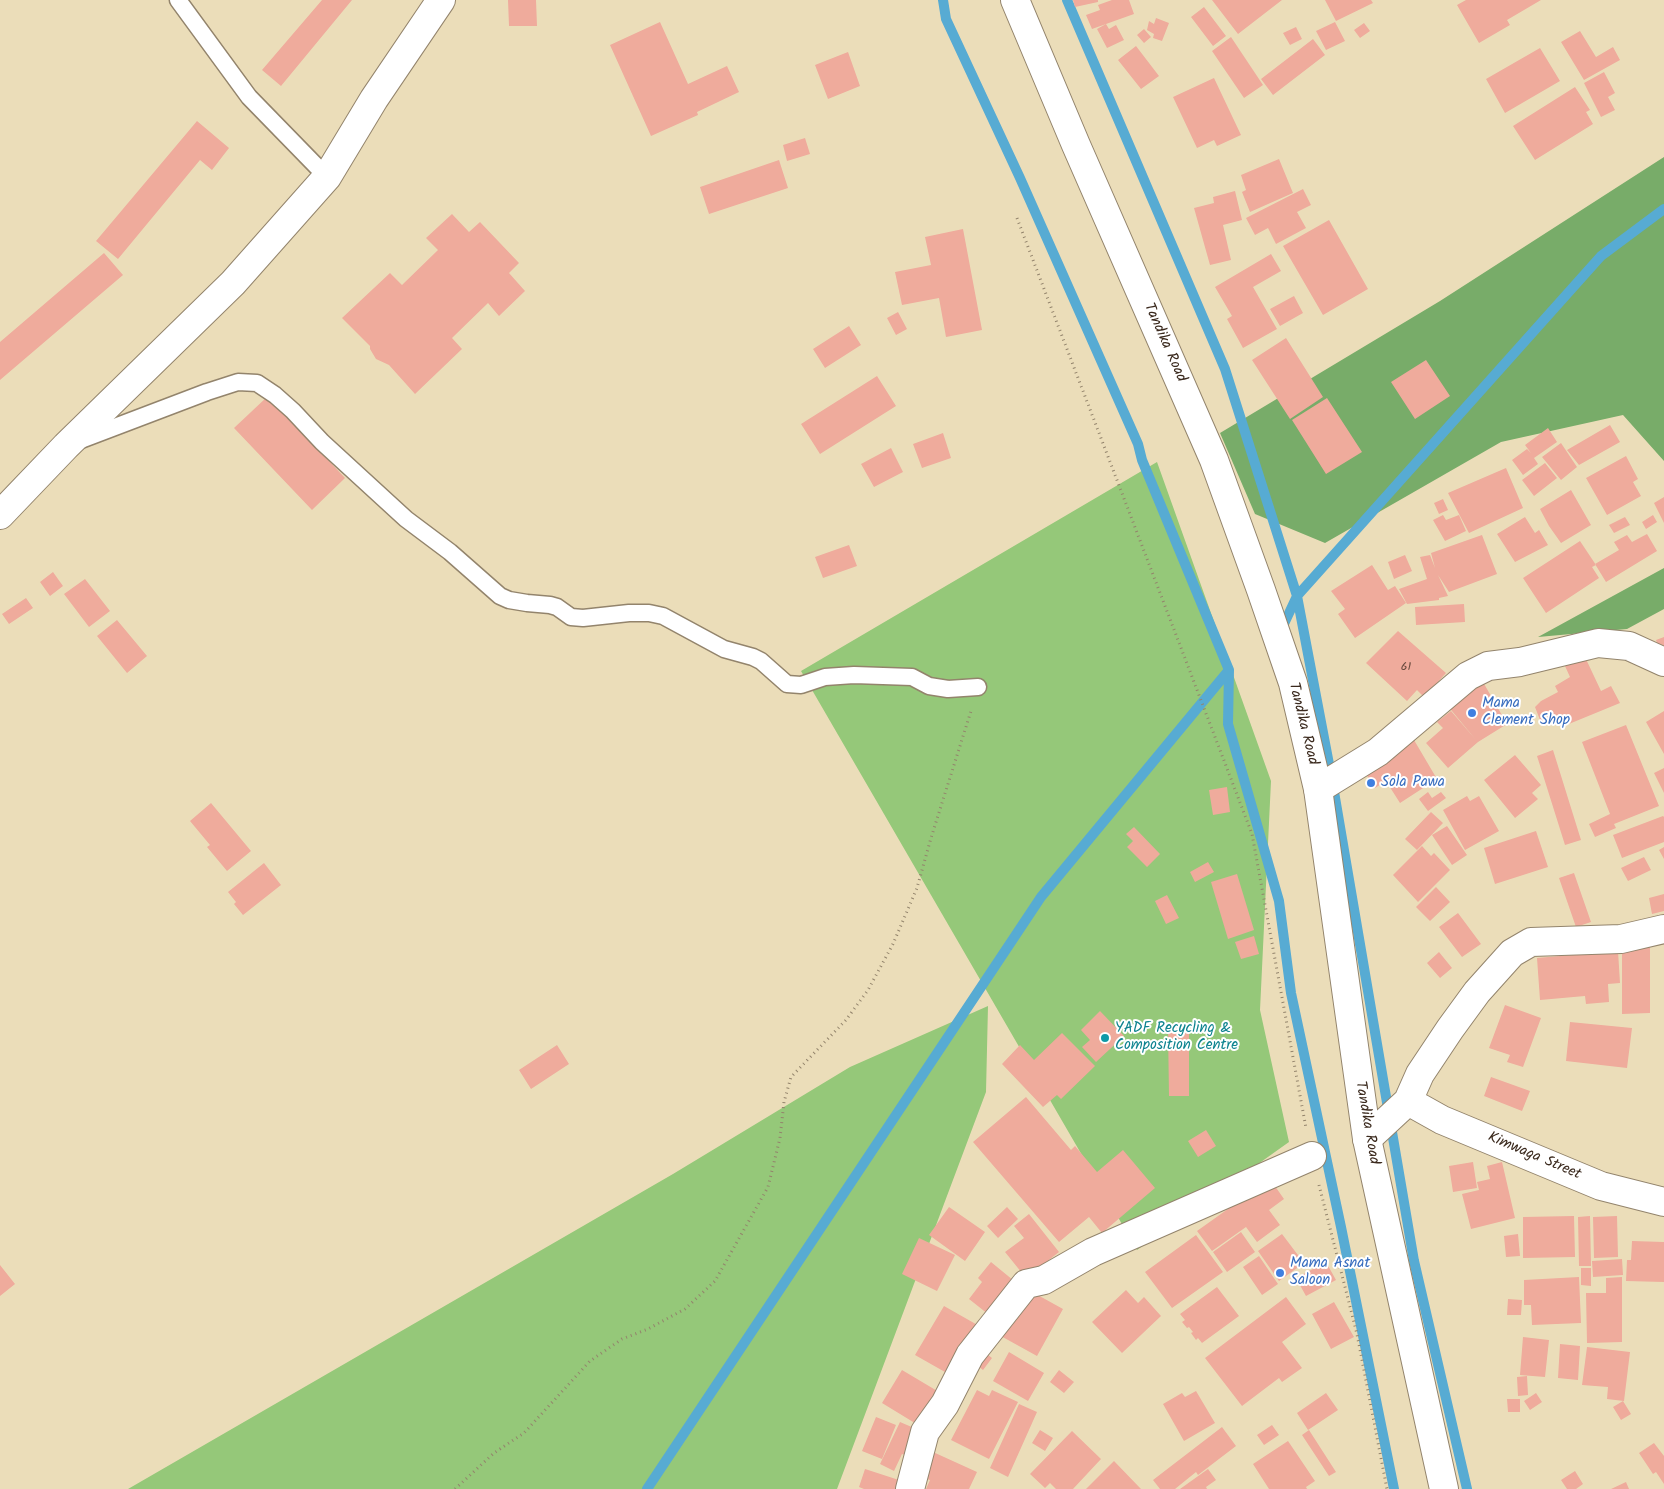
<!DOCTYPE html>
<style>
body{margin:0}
canvas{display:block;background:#ebddb9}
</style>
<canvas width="1664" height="1489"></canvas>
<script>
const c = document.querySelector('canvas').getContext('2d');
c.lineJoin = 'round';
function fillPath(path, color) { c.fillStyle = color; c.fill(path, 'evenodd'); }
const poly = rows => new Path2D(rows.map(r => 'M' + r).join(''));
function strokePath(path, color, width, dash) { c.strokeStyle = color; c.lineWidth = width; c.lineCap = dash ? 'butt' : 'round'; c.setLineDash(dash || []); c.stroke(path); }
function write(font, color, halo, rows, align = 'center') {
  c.font = font + ' Kalam,sans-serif'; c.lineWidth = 4; c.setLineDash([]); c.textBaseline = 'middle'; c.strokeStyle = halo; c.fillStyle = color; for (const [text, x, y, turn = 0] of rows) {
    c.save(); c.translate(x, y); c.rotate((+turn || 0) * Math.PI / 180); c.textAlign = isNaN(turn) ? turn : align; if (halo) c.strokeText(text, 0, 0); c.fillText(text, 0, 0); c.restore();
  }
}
fillPath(poly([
 [1157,462,1271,781,1260,1010,1289,1142,1137,1250,801,671],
 [988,1006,986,1092,837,1489,128,1489,673,1174,850,1067]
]), '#95c879');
fillPath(poly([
 [1664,157,1664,461,1623,415,1501,442,1325,543,1255,514,1220,433,1440,301],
 [1664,568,1664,609,1627,629,1538,637]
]), '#78ac69');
strokePath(poly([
 [943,0,946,19,1020,178,1138,444,1142,460,1229,670,1228,724,1279,901,1291,993,1341,1227,1394,1489],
 [1067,0,1225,369,1297,596,1332,780,1414,1261,1467,1489],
 [1283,626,1297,596,1601,256,1664,209],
 [647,1489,1041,897,1229,670]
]), '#57abd3', 10);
fillPath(poly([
 [322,0,352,0,281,86,262,70],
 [508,0,536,0,537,26,509,26],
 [1073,0,1098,0,1098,2,1075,7],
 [1112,0,1129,0,1134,14,1092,29,1086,15,1100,10,1098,5],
 [1212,0,1282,0,1238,34],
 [1325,0,1371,0,1373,3,1336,21],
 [1466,0,1541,0,1507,20,1510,25,1479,43,1457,5],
 [1204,7,1226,36,1213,46,1191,17],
 [1156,18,1169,23,1162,41,1153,38,1154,34,1147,30,1149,21,1154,24],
 [660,22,688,84,727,66,739,92,697,112,698,115,651,136,610,45],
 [1335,22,1345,41,1326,50,1316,31],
 [1364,23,1370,31,1360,38,1354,30],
 [1106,24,1109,29,1116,25,1124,40,1107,48,1097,29],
 [1296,27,1302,39,1290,45,1283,33],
 [1144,29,1151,37,1144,43,1137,35],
 [1580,31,1596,57,1613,47,1620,60,1584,80,1561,42],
 [1231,37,1263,85,1244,98,1212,51],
 [1313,39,1325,55,1273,95,1261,79],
 [1136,46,1159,76,1141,89,1118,60],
 [1540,48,1560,81,1505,113,1486,79],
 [848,52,860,86,828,99,815,65],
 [1604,72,1615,93,1608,97,1615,110,1601,117,1584,83],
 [1214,78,1241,135,1217,146,1214,140,1197,148,1173,97],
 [1575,87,1590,110,1586,112,1593,124,1535,160,1513,126],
 [197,121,229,148,212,170,200,160,118,259,96,241],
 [805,138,810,154,787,161,783,145],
 [1279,159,1293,193,1250,212,1242,192,1246,190,1241,175],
 [779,160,788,188,709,214,700,187],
 [1303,189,1311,205,1297,212,1306,228,1276,244,1268,228,1255,235,1246,218],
 [1235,191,1242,220,1223,225,1231,260,1210,265,1194,208,1214,203,1213,197],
 [452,214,469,232,480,222,519,263,509,273,525,291,499,316,488,303,452,338,462,349,415,394,389,365,376,359,370,349,370,346,342,318,390,273,402,285,438,250,426,238],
 [1329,220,1368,289,1323,315,1283,246],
 [963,229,982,330,946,337,939,298,902,305,895,272,931,265,925,237],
 [104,253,123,275,0,380,0,342],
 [1271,254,1281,271,1253,287,1277,329,1243,348,1227,319,1232,316,1215,287],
 [1294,296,1303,313,1280,326,1270,309],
 [898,312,907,329,896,335,887,318],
 [849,326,861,345,825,368,813,349],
 [1286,338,1323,397,1290,419,1252,360],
 [1426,360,1450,396,1415,419,1391,382],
 [877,376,896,406,820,454,801,424],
 [268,396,345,478,312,510,234,428],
 [1327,398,1362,452,1326,474,1292,420],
 [1610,425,1620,442,1579,465,1567,450],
 [1548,428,1557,442,1534,458,1538,464,1523,475,1512,460,1527,449,1531,453,1525,445],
 [943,433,951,458,922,468,913,444],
 [1561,443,1577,467,1561,480,1542,457],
 [891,448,903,472,874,487,861,464],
 [1626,456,1638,479,1633,482,1641,496,1607,515,1586,478],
 [1545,463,1557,478,1534,496,1522,480],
 [1506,468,1523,508,1469,533,1448,493],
 [1571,490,1591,525,1561,543,1549,526,1540,509],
 [1664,497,1664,523,1654,503],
 [1443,499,1448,510,1439,514,1434,503],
 [1443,515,1446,520,1459,515,1466,531,1445,541,1433,520],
 [1653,515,1657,522,1646,529,1642,522],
 [1525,517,1535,533,1539,530,1548,545,1515,562,1497,534],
 [1625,517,1630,525,1614,533,1609,525],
 [1647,534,1657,551,1606,582,1595,564,1619,550,1614,542,1627,535,1632,542],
 [1482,535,1497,574,1449,592,1438,575,1448,596,1439,598,1439,600,1407,604,1399,589,1427,579,1420,557,1430,555,1435,568,1431,553],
 [1580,541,1596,565,1592,567,1599,578,1546,613,1523,578],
 [849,545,857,566,823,578,815,557],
 [1405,555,1412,571,1394,579,1388,562],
 [1372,565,1388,590,1395,586,1406,603,1355,638,1338,614,1345,609,1331,591],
 [53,572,63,586,50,596,40,582],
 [85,579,110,611,89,627,64,594],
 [26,598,33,608,9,624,2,614],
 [1464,604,1465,622,1416,625,1415,607],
 [117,620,147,656,127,673,97,636],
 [1398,631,1446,673,1424,697,1417,690,1407,701,1366,663],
 [1664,637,1664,658,1662,658,1656,640],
 [1585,657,1601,691,1611,686,1620,703,1564,726,1561,716,1546,722,1540,720,1535,707,1541,701,1558,692,1555,686,1570,677,1565,666],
 [1483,682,1507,724,1478,742,1448,768,1426,743,1443,728,1437,722,1451,711,1476,740,1447,705],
 [1664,711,1664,754,1646,722],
 [1626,725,1659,806,1614,824,1616,828,1595,837,1589,824,1610,814,1582,742],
 [1414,740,1437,779,1400,803,1386,781,1375,788,1364,771],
 [1553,750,1581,840,1565,845,1537,756],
 [1515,755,1541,785,1532,793,1538,799,1515,818,1484,780],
 [1664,768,1664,793,1654,773],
 [1227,787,1230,812,1213,815,1209,790],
 [1428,792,1432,798,1441,792,1446,798,1428,811,1419,799],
 [1467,796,1470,801,1479,796,1499,831,1465,850,1443,810],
 [211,803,251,851,227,871,207,847,210,845,190,821],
 [1431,812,1443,823,1417,850,1405,839],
 [1663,816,1664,817,1664,842,1622,858,1613,835],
 [1447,826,1467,855,1452,865,1432,835],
 [1134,827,1160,854,1147,867,1127,847,1133,841,1126,834],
 [1536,831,1548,867,1495,884,1484,848],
 [1422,846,1431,856,1434,853,1450,870,1418,902,1393,875],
 [1664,847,1664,859,1659,850],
 [1644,857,1651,870,1628,881,1621,868],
 [1208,862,1214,872,1195,882,1190,872],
 [264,863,281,885,243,915,234,904,236,902,228,892],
 [1574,873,1591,922,1576,927,1559,878],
 [1237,874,1254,930,1228,939,1211,882],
 [1436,887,1450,902,1430,921,1416,907],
 [1664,894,1664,911,1652,914,1649,898],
 [1167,895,1179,918,1166,924,1155,901],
 [1458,913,1481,944,1462,957,1439,927],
 [1254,936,1259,954,1241,959,1235,942],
 [1622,944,1650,944,1650,1013,1622,1014],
 [1618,951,1620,983,1608,984,1609,1002,1586,1004,1585,996,1540,1000,1537,958],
 [1439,952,1452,968,1440,978,1427,963],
 [1505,1005,1541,1018,1523,1067,1507,1062,1510,1055,1489,1048],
 [1100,1011,1124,1036,1096,1062,1082,1047,1090,1040,1081,1030],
 [1570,1022,1632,1028,1627,1068,1566,1061],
 [1168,1028,1189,1028,1189,1096,1169,1096],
 [1062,1033,1095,1066,1061,1099,1057,1095,1043,1107,1002,1064,1020,1045,1034,1060],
 [557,1045,569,1064,531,1089,519,1070],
 [1491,1077,1530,1091,1522,1111,1484,1096],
 [1026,1097,1071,1150,1075,1146,1097,1172,1123,1150,1155,1188,1102,1233,1089,1217,1059,1242,973,1142],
 [1206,1130,1216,1146,1198,1157,1188,1141],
 [1473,1162,1477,1188,1453,1192,1449,1166],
 [1502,1162,1515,1218,1471,1229,1462,1194,1479,1190,1477,1182,1490,1179,1487,1166],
 [1270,1179,1284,1199,1269,1210,1280,1225,1257,1242,1246,1227,1212,1251,1197,1231],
 [949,1207,985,1232,965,1261,929,1235],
 [1007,1207,1018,1219,998,1238,987,1226],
 [1029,1214,1059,1252,1026,1278,1005,1252,1024,1238,1014,1226],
 [1574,1216,1575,1257,1523,1258,1523,1217],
 [1590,1216,1591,1266,1579,1266,1578,1217],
 [1617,1216,1618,1257,1594,1258,1593,1217],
 [1241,1232,1255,1252,1227,1272,1213,1252],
 [1282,1234,1304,1263,1279,1281,1258,1251],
 [1518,1234,1520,1256,1506,1257,1504,1236],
 [1196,1235,1223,1272,1172,1308,1145,1272],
 [919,1238,955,1255,937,1291,902,1274],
 [1632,1241,1664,1242,1664,1282,1626,1281,1627,1260,1631,1260],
 [1259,1256,1278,1284,1262,1295,1243,1267],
 [1622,1259,1623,1275,1593,1277,1592,1261],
 [991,1262,1019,1285,993,1318,969,1299,982,1282,978,1278],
 [1326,1262,1336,1280,1306,1296,1296,1278],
 [0,1265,15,1284,0,1296],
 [1581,1268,1591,1268,1591,1286,1581,1285],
 [1579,1277,1581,1323,1532,1325,1531,1305,1524,1305,1524,1280],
 [1622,1277,1622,1342,1587,1343,1586,1293,1606,1293,1606,1278],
 [1217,1287,1239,1316,1202,1343,1198,1338,1196,1340,1191,1333,1193,1332,1189,1327,1187,1328,1182,1322,1185,1320,1180,1314],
 [1025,1288,1063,1309,1037,1356,999,1335],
 [1126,1290,1138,1303,1144,1297,1161,1316,1122,1353,1092,1322],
 [1286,1297,1306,1324,1282,1342,1302,1368,1282,1382,1279,1378,1242,1406,1205,1358],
 [1508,1299,1522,1300,1521,1315,1507,1315],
 [1334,1302,1354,1337,1331,1349,1312,1314],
 [944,1306,981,1327,952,1376,915,1355],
 [1523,1337,1549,1340,1545,1377,1520,1375],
 [1560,1344,1580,1346,1578,1380,1558,1378],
 [978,1347,992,1358,983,1370,969,1359],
 [1587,1347,1630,1352,1624,1401,1607,1399,1608,1387,1582,1385],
 [1009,1352,1044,1373,1028,1401,993,1381],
 [902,1370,944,1395,923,1428,882,1403],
 [1059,1370,1074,1382,1064,1393,1050,1382],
 [1527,1376,1528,1395,1518,1396,1517,1377],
 [977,1390,989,1396,992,1390,1018,1402,989,1459,951,1440],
 [1196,1391,1215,1423,1184,1441,1163,1404,1182,1393,1185,1397],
 [1326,1393,1338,1410,1308,1430,1297,1413],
 [1536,1393,1542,1402,1530,1410,1524,1401],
 [1507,1399,1520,1399,1520,1412,1508,1412],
 [1623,1401,1631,1414,1621,1420,1613,1407],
 [1019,1404,1037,1412,1008,1477,990,1468],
 [876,1417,896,1425,882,1459,862,1451],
 [900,1422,921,1431,908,1456,902,1454,894,1471,880,1464],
 [1272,1425,1279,1435,1264,1445,1257,1435],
 [1222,1427,1236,1446,1198,1475,1196,1472,1175,1489,1160,1489,1153,1480],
 [1040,1430,1053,1438,1045,1451,1032,1443],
 [1309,1430,1336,1472,1329,1476,1302,1435],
 [1072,1431,1101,1459,1073,1489,1056,1489,1050,1483,1045,1488,1030,1474],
 [1288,1441,1315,1481,1306,1487,1307,1489,1269,1489,1253,1464],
 [1654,1443,1664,1456,1664,1484,1656,1472,1653,1474,1639,1453],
 [933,1452,977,1472,969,1489,926,1489,930,1480,921,1477],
 [1114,1461,1141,1489,1086,1489],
 [865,1469,902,1481,899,1489,864,1489,859,1487],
 [1208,1469,1216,1480,1206,1487,1207,1489,1180,1489],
 [1575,1471,1583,1484,1576,1489,1567,1489,1561,1480],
 [1626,1482,1629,1489,1611,1489]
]), '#efab9c');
const service = poly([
 [178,0,249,97,327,177],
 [78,441,207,392,238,382,257,383,275,395,293,411,322,442,406,519,450,552,500,596,509,600,527,603,550,605,557,607,571,617,583,618,629,613,649,613,663,616,724,649,753,657,761,661,787,684,801,685,825,677,854,675,912,677,929,686,948,689,978,687]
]);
const minor = poly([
 [0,515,66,446,233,283,327,177,374,99,441,0],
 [1318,789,1378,752,1468,676,1488,666,1520,662,1598,643,1629,646,1664,662],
 [1408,1101,1442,1120,1601,1186,1664,1202],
 [1367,1139,1408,1101,1420,1074,1450,1029,1477,992,1512,953,1531,942,1621,939,1664,929],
 [910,1489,925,1432,945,1404,970,1355,1026,1284,1044,1280,1093,1252,1312,1156]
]);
const tertiary = poly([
 [1015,0,1076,145,1214,460,1261,590,1293,683,1318,789,1367,1139,1444,1489]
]);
strokePath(service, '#93846c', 19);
strokePath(minor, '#93846c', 30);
strokePath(tertiary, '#93846c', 30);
strokePath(poly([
 [1017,218,1252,834,1306,1128],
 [1319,1185,1357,1334,1387,1489],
 [455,1489,494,1453,524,1433,590,1361,622,1339,648,1329,685,1309,715,1281,768,1187,780,1138,784,1102,791,1077,846,1020,868,990,893,944,917,888,931,838,971,711]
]), '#93846c', 3, [1, 4]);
strokePath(service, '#fff', 16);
strokePath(minor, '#fff', 28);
strokePath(tertiary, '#fff', 28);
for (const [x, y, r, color] of [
 [1472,713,5,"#3f7fe0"],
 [1371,783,5,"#3f7fe0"],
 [1105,1038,5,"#0f9aa8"],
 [1280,1273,5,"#3f7fe0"]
]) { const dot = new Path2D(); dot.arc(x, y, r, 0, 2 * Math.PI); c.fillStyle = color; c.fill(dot); strokePath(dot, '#fff', 2); }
write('12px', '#684a3e', null, [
 ["61",1406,668]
]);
write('15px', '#3b2a1e', '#fff', [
 ["Tandika Road",1164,343,66],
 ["Tandika Road",1302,724,76],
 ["Tandika Road",1366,1123,80],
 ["Kimwaga Street",1534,1157,23]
]);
write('15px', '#366cbe', '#fff', [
 ["Mama",1482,704],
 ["Clement Shop",1482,721],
 ["Sola Pawa",1381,783],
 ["Mama Asnat",1290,1264],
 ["Saloon",1290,1281]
], 'left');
write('15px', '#0d838f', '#fff', [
 ["YADF Recycling &",1115,1029],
 ["Composition Centre",1115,1046]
], 'left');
</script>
